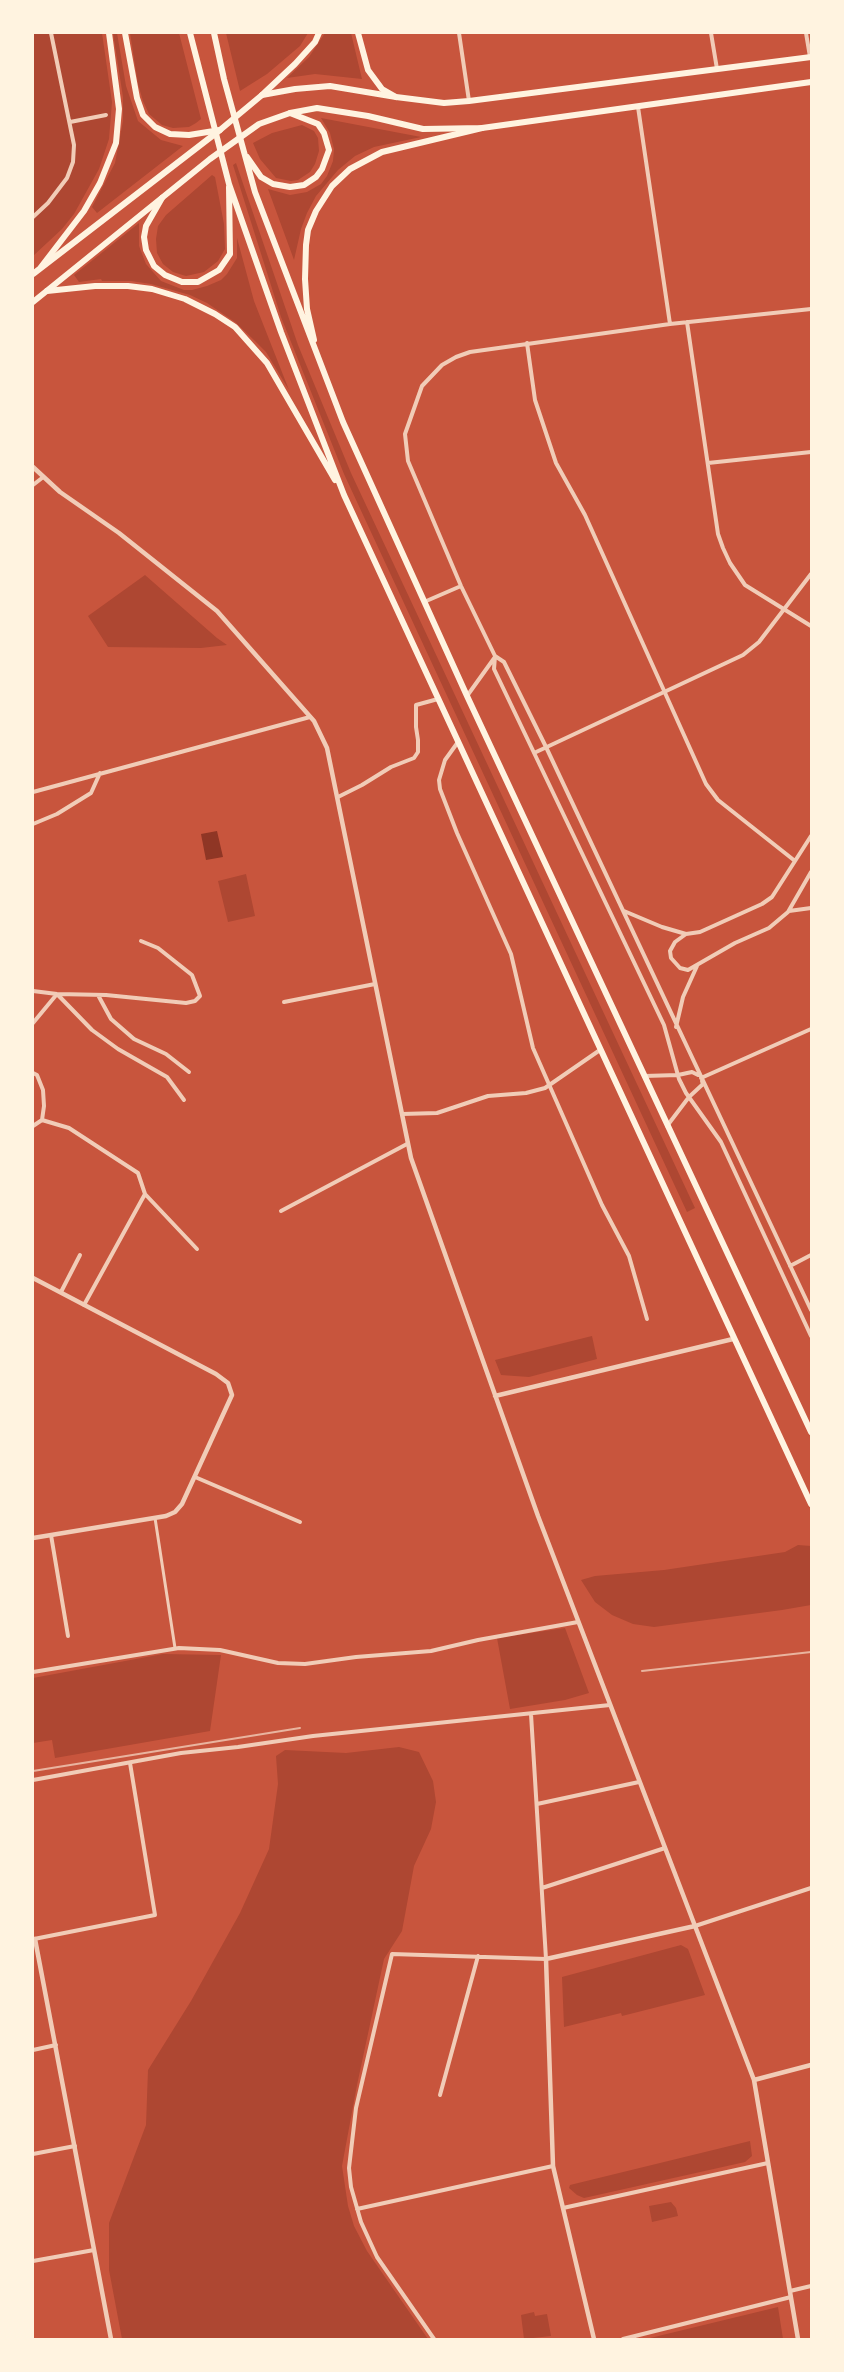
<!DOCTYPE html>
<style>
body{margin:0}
#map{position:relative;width:844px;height:2372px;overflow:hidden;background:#c8553d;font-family:"Open Sans",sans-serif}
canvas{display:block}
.frame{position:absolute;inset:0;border:34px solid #fff3e0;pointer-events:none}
</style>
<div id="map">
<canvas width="844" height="2372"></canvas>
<div class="frame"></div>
</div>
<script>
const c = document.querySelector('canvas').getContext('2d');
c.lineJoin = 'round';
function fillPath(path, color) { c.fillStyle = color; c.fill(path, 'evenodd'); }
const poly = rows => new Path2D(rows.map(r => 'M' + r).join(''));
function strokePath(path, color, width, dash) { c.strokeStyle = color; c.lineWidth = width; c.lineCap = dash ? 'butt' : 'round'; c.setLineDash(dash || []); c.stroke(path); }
fillPath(poly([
 [33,33,102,33,112,102,109,139,99,169,74,214,62,229,33,256],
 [113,33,117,33,126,86,138,121,161,140,183,146,97,213,92,207,115,163,123,121,123,97],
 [130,33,179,33,201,119,196,123,189,127,173,128,162,125,149,114,143,101,138,84],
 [226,33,308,33,300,46,267,74,240,91],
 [325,33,351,33,362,79,315,74,287,78,309,57],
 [321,118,421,137,374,147,355,156,338,170,316,196,307,213,301,229,294,260,268,189,290,195,307,192,321,184,327,176,333,161,334,149,330,133],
 [302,125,314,131,318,138,319,151,315,164,310,172,298,180,291,181,276,178,260,159,253,143,272,133],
 [236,163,298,345,351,473,695,1208,687,1212,344,474,281,317,233,165],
 [212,175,215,177,224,224,225,249,218,261,204,272,186,276,173,272,163,264,157,253,156,239,158,226,166,215],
 [139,223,139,246,146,264,161,281,184,290,192,290,207,286,221,280,227,274,237,258,237,238,254,301,289,390,266,352,255,341,235,322,207,303,190,295,151,284,131,281,102,281,101,279,79,282,74,275],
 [145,575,217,638,227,645,201,648,108,647,88,616],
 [246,874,255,916,228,922,218,881],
 [592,1336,597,1359,529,1377,501,1375,495,1360],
 [798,1545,811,1546,811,1605,782,1610,654,1627,633,1624,612,1615,595,1602,581,1580,595,1576,664,1570,785,1552],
 [565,1628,589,1693,565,1700,510,1709,497,1638],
 [163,1654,221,1655,210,1731,55,1758,52,1740,33,1743,33,1678],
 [399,1747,419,1752,433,1781,436,1802,431,1829,414,1866,402,1931,384,1959,357,2085,342,2166,348,2206,354,2226,367,2251,428,2339,122,2339,109,2270,109,2223,146,2125,148,2070,191,2001,240,1913,269,1849,278,1784,276,1756,285,1750,346,1753],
 [681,1945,688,1949,705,1995,622,2016,621,2013,564,2027,562,1977],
 [750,2141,752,2156,745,2162,584,2198,577,2195,569,2188,570,2185],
 [671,2202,676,2208,678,2216,652,2222,649,2206],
 [778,2307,783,2339,646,2339],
 [534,2312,535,2316,547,2314,551,2336,524,2339,521,2315]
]), '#ae4732');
fillPath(poly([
 [217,831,223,857,206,860,201,834]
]), '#8f3625');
strokePath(poly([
 [155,1518,175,1648]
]), '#f1ccb7', 3);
strokePath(poly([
 [459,33,469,101],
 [711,33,717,69],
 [806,33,810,57],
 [638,107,670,324],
 [70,122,106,115],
 [33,217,48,203,67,178,73,162,74,145,51,33],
 [811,309,670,324,470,352,456,357,442,365,422,386,405,434,408,461,461,586,495,656,494,669,664,1025,679,1079,686,1093,721,1142,811,1336],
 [687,322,718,534,723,548,730,563,745,585,811,626],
 [527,343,535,400,556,463,585,515,706,784,718,800,795,861],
 [708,463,811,452],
 [33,485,42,478],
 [424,602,461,586],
 [495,656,504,662,546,747,811,1310],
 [467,696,495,657],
 [458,742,445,760,439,780,440,789,457,833,511,954,533,1048,602,1205,629,1256,647,1319],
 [534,753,743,655,759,642,811,574],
 [33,792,310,717],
 [338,797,362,785,391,767,414,758,418,752,418,740,416,727,416,705,438,699],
 [33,824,57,814,91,793,100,773],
 [624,911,662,927,686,934,700,932,762,904,772,897,811,836],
 [789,911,811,908],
 [686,934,675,942,670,951,671,958,680,968,688,970,735,943,769,928,788,912,811,872],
 [33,991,57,994,106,995,186,1003,195,1001,200,996,192,975,158,948,141,941],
 [98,995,111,1019,134,1039,166,1054,189,1072],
 [284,1002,375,984],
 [33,1023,57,994,92,1030,118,1049,167,1077,184,1100],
 [676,1027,683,997,697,966],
 [33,1073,37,1075,43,1090,44,1106,42,1120],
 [644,1076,678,1075,692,1072,698,1075],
 [701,1078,811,1029],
 [402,1114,437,1113,488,1096,526,1093,545,1088,600,1050],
 [33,1126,42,1120,69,1128,138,1173,145,1194,197,1249],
 [667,1126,689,1097,703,1084,702,1081],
 [281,1211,407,1144],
 [790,1266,811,1255],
 [61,1292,80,1255],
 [84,1305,145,1194],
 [195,1477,300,1522],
 [51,1535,68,1636],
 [33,1672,179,1648,220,1650,278,1663,305,1664,356,1657,431,1651,478,1640,578,1622],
 [33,1780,181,1753,238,1747,313,1736,610,1705],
 [537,1804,639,1782],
 [542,1888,665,1848],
 [695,1926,811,1888],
 [34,1939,155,1915,130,1763],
 [33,2050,56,2045],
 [440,2095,478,1956],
 [33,2154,75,2146],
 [563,2208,768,2163],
 [357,2209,553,2166],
 [33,2261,94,2250],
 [790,2291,811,2286],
 [434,2339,377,2257,361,2222,351,2187,349,2168,356,2108,392,1954,546,1959,531,1714],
 [623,2339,791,2297]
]), '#f1ccb7', 4);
strokePath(poly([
 [33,467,60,492,119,533,217,611,314,721,327,748,411,1158,538,1516,754,2080,798,2339],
 [33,1278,216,1374,228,1383,232,1395,182,1504,175,1512,166,1516,33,1538],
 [495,1396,733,1339],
 [35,1939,111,2339],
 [754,2080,811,2065],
 [594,2339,553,2166,546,1959,695,1926]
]), '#f1ccb7', 4.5);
strokePath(poly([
 [33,274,220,130,262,95,295,89,330,86,396,97,444,103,469,101,811,57],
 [33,302,210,159,259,124,290,113,317,108,368,116,423,129,482,128,811,82]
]), '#fff3e0', 6);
strokePath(poly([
 [125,33,137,98,143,115,155,127,170,134,189,135,220,130],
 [190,33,229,184,281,332,344,495,811,1504],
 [214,33,224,79,255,192,343,422,467,696,811,1432],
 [358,33,368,70,382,89,396,97],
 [262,95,295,64,315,42,319,33],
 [247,157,261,177,273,184,290,187,304,185,316,177,322,169,329,150,324,133,318,124,290,113],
 [162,198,146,226,144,237,146,250,154,266,165,275,182,282,198,282,219,270,230,254,229,187],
 [41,267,84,211,100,183,116,143,119,109,109,33],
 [47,291,95,286,128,286,152,289,185,299,215,314,235,327,267,363,335,480],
 [314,340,307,309,305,279,306,245,308,230,316,211,332,186,350,169,382,152,482,128]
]), '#fff3e0', 6);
strokePath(poly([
 [642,1671,811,1652],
 [33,1771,300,1728]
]), '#e9b49f', 2);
</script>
